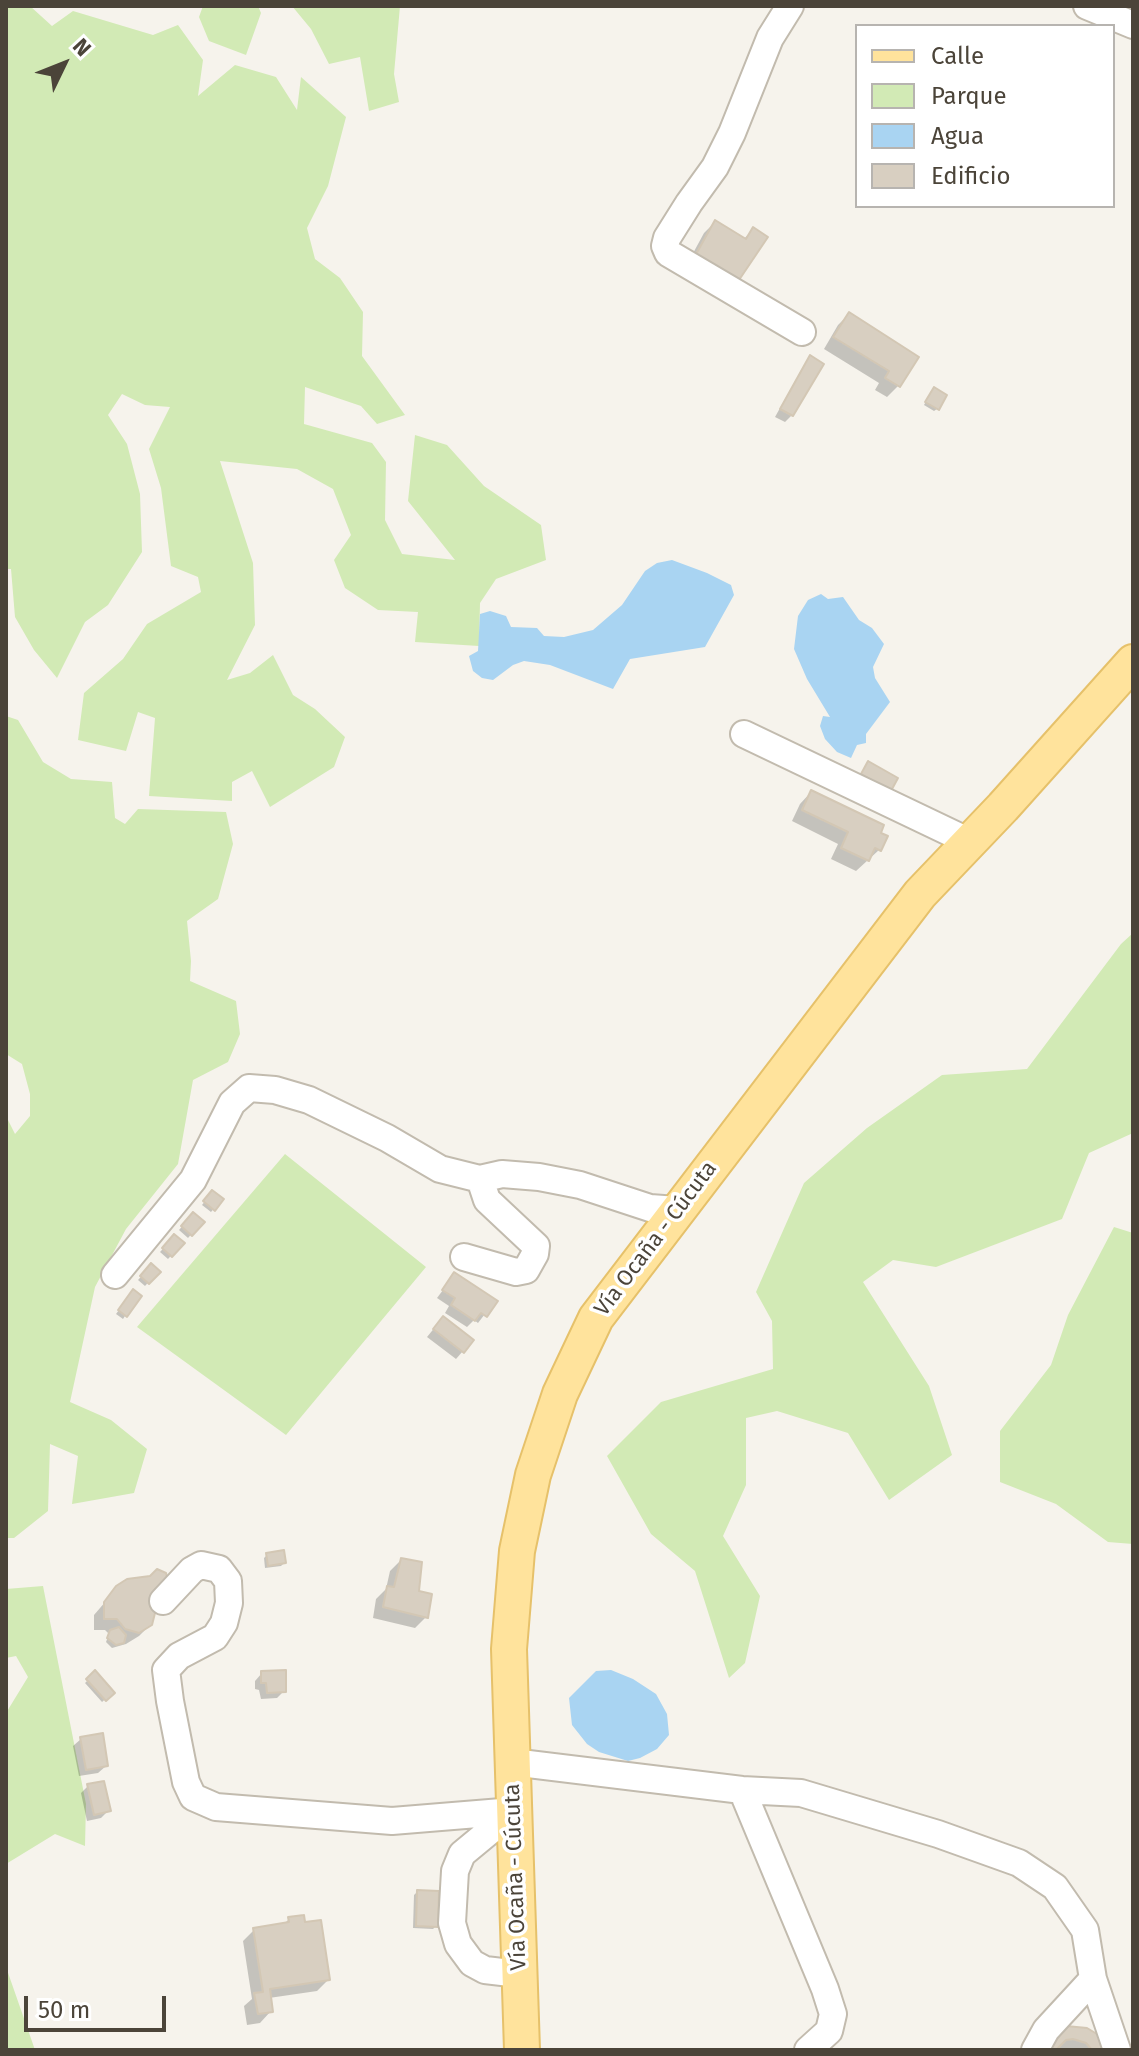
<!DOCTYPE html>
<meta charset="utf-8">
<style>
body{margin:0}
#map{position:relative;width:1139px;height:2056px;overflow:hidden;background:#f6f3ec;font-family:"Fira Sans",sans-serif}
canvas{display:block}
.frame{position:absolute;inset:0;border:8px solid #4b4439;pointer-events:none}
.legend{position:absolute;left:855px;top:24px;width:260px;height:184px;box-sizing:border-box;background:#fff;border:2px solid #b7b4b0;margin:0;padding:10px 14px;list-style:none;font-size:24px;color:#4b4439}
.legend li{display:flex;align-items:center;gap:16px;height:40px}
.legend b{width:40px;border:2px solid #b7b4b0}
.north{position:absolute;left:24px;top:24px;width:80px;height:80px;-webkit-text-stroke:6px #fff;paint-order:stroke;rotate:47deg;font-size:22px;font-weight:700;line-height:32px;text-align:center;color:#4b4439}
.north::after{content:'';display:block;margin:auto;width:28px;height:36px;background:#4b4439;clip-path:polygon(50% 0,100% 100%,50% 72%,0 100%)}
.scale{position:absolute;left:24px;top:1996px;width:142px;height:36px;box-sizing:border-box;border:4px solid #4b4439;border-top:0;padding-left:10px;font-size:24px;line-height:28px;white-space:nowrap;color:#4b4439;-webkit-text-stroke:6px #fff;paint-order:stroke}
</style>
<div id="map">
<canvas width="1139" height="2056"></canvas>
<div class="frame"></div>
<ul class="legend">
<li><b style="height:10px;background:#ffe39c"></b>Calle</li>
<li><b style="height:22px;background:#d2eab5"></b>Parque</li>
<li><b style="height:22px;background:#a9d4f2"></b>Agua</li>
<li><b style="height:22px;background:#d8cfc1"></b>Edificio</li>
</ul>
<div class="north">N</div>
<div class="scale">50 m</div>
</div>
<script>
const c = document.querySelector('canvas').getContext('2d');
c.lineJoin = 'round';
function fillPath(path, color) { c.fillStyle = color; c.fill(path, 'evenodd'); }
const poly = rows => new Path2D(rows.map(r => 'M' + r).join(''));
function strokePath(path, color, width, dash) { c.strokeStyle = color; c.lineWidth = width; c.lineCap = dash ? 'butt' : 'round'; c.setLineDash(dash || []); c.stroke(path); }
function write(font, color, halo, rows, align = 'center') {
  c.font = font + ' "Fira Sans",sans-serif'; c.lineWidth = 7; c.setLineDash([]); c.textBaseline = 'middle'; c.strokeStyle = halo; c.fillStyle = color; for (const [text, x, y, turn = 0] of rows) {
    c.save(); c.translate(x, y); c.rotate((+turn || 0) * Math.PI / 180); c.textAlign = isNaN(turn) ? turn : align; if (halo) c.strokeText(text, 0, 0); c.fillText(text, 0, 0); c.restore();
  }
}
fillPath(poly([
 [6,6,30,6,52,26,73,11,153,35,178,25,203,60,198,96,235,65,276,77,297,110,301,77,346,117,328,186,307,228,315,259,340,278,363,312,362,356,405,415,377,424,361,406,305,387,304,424,372,443,386,462,385,520,402,554,455,560,408,501,415,435,447,445,484,486,541,525,546,560,496,579,480,603,479,646,415,642,418,612,378,610,345,588,334,560,351,535,333,489,297,469,220,461,253,563,255,625,227,680,250,673,273,655,293,695,315,709,345,737,334,767,270,807,252,771,232,782,232,801,149,796,155,718,138,712,126,751,78,740,84,693,123,659,147,624,201,592,198,577,171,566,161,488,149,449,170,407,145,405,122,394,108,415,127,444,140,494,142,552,108,605,85,622,57,678,34,650,15,617,11,569,6,569],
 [203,6,258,6,261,13,246,55,209,41,199,17],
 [292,6,400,6,394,74,399,102,369,111,360,57,329,64,311,29],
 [6,716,18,720,43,762,71,779,112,782,115,818,125,824,138,809,226,812,233,844,218,899,187,921,191,961,190,981,236,1001,240,1034,228,1062,193,1080,178,1164,126,1229,95,1287,70,1402,111,1420,147,1449,134,1493,72,1504,78,1456,50,1444,48,1511,14,1538,6,1538,6,1116,15,1134,30,1116,30,1094,22,1064,6,1054],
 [1133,933,1133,1133,1089,1153,1062,1219,936,1267,893,1260,863,1282,929,1386,952,1455,889,1500,848,1433,777,1411,746,1418,746,1485,723,1536,760,1596,745,1663,729,1678,695,1571,651,1534,607,1456,661,1402,773,1369,772,1321,756,1292,804,1183,867,1128,942,1075,1027,1069,1121,944],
 [285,1154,426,1267,286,1435,137,1327],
 [1114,1227,1133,1233,1133,1544,1108,1542,1056,1504,1000,1482,1000,1431,1051,1365,1068,1315],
 [43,1586,86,1804,85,1846,55,1834,6,1864,6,1713,28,1677,16,1656,6,1658,6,1589],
 [6,1967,35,2050,6,2050]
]), '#d2eab5');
fillPath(poly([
 [672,560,707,573,731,585,734,595,705,647,630,659,613,689,550,665,524,661,513,665,493,680,482,678,473,671,469,656,478,651,480,614,490,611,506,616,511,627,537,628,544,636,564,637,593,630,622,605,645,571,657,563],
 [821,594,828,599,843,597,859,620,872,628,884,644,873,667,875,678,890,702,866,734,866,743,857,745,851,758,837,752,825,739,820,726,823,716,830,717,807,679,794,649,798,616,808,600],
 [611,1670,633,1679,656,1694,667,1714,669,1735,657,1749,640,1758,628,1761,599,1752,587,1744,572,1725,569,1698,596,1671]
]), '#a9d4f2');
fillPath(poly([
 [715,222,743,240,753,229,765,237,685,268,704,233],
 [849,314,916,357,898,386,887,397,875,390,879,383,824,349,838,325],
 [811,358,792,415,785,422,775,417,804,365],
 [931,392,937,409,934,411,924,405],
 [811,792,878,834,879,850,856,871,831,859,838,844,792,821,800,804],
 [212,1192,221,1200,211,1212,202,1205],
 [193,1214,202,1222,188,1238,179,1230],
 [174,1237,182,1244,168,1259,160,1252],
 [151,1266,158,1272,145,1286,138,1280],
 [455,1274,495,1301,478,1323,474,1320,467,1327,445,1313,449,1306,437,1298],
 [130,1295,125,1316,123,1319,116,1314],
 [436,1326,463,1351,456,1359,427,1337],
 [267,1555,284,1563,281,1566,265,1568,264,1558],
 [401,1560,426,1617,415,1628,373,1618,376,1599,386,1589,390,1571],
 [165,1581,150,1595,151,1624,139,1636,126,1644,112,1648,106,1642,109,1634,105,1630,94,1630,94,1615,118,1587],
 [95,1673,112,1693,102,1702,85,1683],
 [262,1673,284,1691,277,1698,261,1699,259,1690,255,1689,255,1681],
 [81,1739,106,1766,98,1773,79,1776,73,1746],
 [88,1786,109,1810,101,1818,87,1821,81,1793],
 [417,1892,436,1926,433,1929,413,1928,414,1895],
 [289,1919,328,1980,317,1991,269,1998,271,2011,260,2023,247,2025,244,2006,252,1999,243,1941,254,1930,283,1925],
 [1076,2028,1103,2050,1038,2050]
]), '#0003');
const building = poly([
 [715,220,746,239,753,227,768,237,739,280,695,256,715,220],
 [849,312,919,357,900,387,885,378,889,371,833,337,849,312],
 [810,355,824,364,793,416,780,409,810,355],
 [934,387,947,395,939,410,925,402,934,387],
 [868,761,898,778,891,791,861,774,868,761],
 [811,790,884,825,881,833,888,836,881,851,875,848,869,861,841,848,848,832,802,810,811,790],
 [212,1190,224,1199,215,1211,203,1201,212,1190],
 [193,1212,205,1222,192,1236,181,1226,193,1212],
 [174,1234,185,1243,172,1257,162,1248,174,1234],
 [151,1263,161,1272,149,1284,140,1276,151,1263],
 [454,1272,498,1301,487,1317,481,1313,475,1321,451,1305,455,1298,442,1290,454,1272],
 [133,1289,142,1296,127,1317,118,1310,133,1289],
 [443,1316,474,1340,464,1353,433,1329,443,1316],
 [284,1550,286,1563,268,1566,266,1553,284,1550],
 [401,1558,422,1562,419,1591,432,1594,428,1618,383,1607,387,1586,394,1587,401,1558],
 [157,1569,166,1573,168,1581,155,1589,151,1597,156,1609,152,1625,139,1633,125,1629,117,1619,104,1619,104,1602,116,1586,127,1579,150,1576,157,1569],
 [119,1627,126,1635,124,1643,116,1645,107,1638,110,1630,119,1627],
 [95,1670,115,1693,106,1701,86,1679,95,1670],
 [286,1670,286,1692,267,1693,266,1683,261,1683,261,1671,286,1670],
 [103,1733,108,1766,86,1770,80,1737,103,1733],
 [104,1781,111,1811,94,1815,87,1784,104,1781],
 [417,1890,439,1891,438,1927,416,1926,417,1890],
 [304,1915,305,1922,321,1920,330,1980,270,1989,273,2012,258,2014,254,1993,263,1992,253,1928,289,1922,288,1917,304,1915],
 [1066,2026,1087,2028,1097,2034,1106,2050,1092,2050,1086,2043,1073,2039,1066,2040,1056,2050,1041,2050,1066,2026]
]);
fillPath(building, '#d8cfc1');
strokePath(building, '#d3c7b4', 2);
const minor = poly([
 [790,6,770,38,732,133,715,167,689,203,667,238,665,246,668,253,802,332],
 [1087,6,1133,25],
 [744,734,970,842],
 [464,1257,516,1272,526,1270,535,1254,536,1246,487,1200,480,1179],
 [115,1275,193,1180,232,1103,249,1088,275,1090,309,1100,387,1138,440,1169,480,1179,502,1174,539,1177,580,1185,650,1208,677,1210],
 [163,1601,192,1570,201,1565,219,1569,228,1581,229,1603,224,1623,215,1637,179,1656,166,1670,170,1701,186,1782,193,1797,216,1807,392,1821,514,1811],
 [512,1762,742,1790,801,1793,938,1834,1019,1863,1055,1887,1085,1930,1093,1979,1117,2050],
 [742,1790,825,1989,833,2014,829,2031,808,2050],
 [514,1811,462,1854,455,1871,452,1923,458,1944,472,1963,485,1970,519,1974],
 [1035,2050,1046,2030,1093,1979]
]);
const major = poly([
 [522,2050,509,1649,517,1551,533,1475,560,1394,596,1318,920,894,1003,807,1133,662]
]);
strokePath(minor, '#c2bbae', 30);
strokePath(major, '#e6c16a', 38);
strokePath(minor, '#fff', 26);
strokePath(major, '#ffe39c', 34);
write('22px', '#4b4439', '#fff', [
 ["Vía Ocaña - Cúcuta",656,1239,-53],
 ["Vía Ocaña - Cúcuta",516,1877,-92]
]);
</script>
